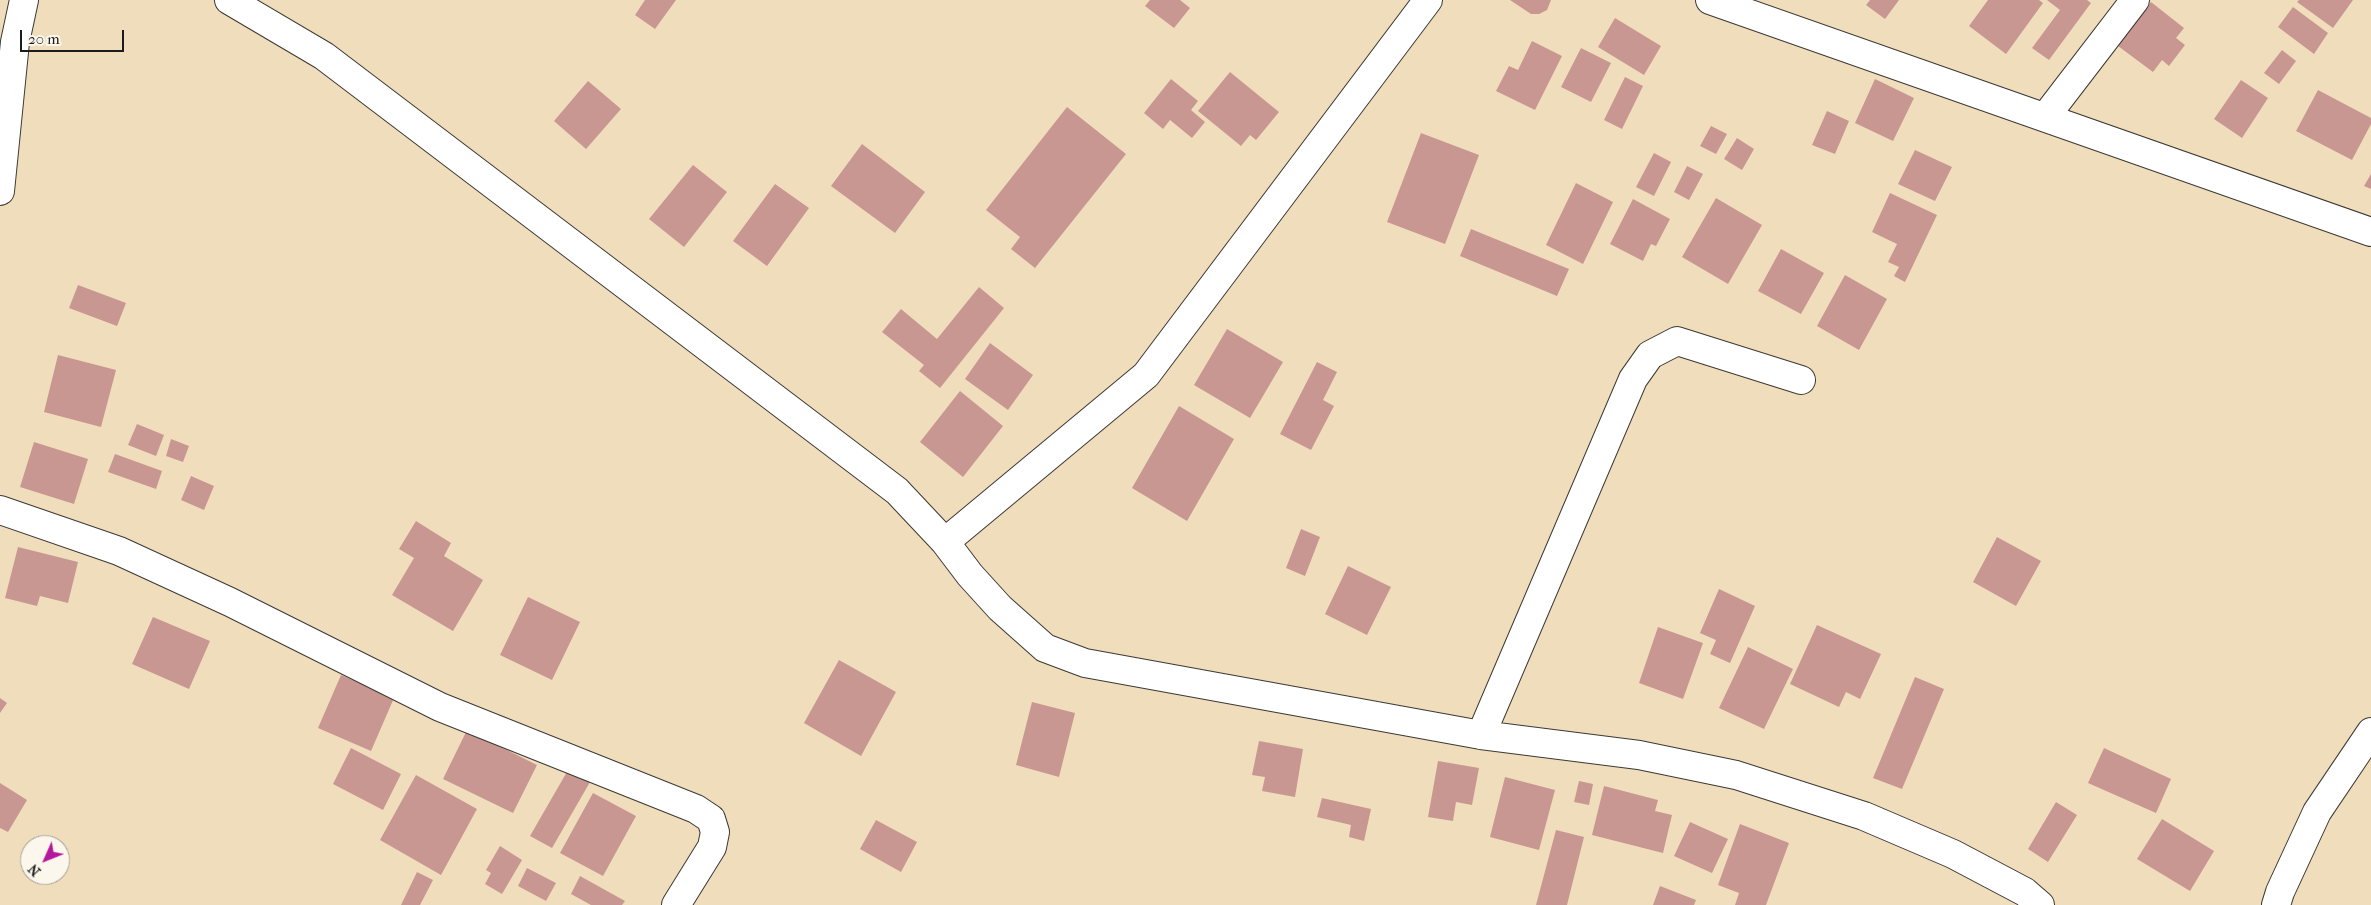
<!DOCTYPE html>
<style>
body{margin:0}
#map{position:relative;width:2371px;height:905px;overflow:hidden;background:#f0ddbc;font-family:"IM FELL French Canon",serif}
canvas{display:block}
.north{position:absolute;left:20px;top:835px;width:50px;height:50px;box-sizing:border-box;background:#fbf7ec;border:1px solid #a29f99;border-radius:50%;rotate:226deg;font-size:14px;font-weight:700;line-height:20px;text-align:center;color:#1c1c1c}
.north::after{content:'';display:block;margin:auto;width:18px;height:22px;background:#b5179e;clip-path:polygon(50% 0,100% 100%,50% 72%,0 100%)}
.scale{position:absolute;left:20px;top:30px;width:104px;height:22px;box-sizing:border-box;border:2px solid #1c1c1c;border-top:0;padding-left:6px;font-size:15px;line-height:18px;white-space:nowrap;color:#1c1c1c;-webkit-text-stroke:4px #fbf7ec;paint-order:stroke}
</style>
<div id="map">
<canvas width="2371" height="905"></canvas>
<div class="north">N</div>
<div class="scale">20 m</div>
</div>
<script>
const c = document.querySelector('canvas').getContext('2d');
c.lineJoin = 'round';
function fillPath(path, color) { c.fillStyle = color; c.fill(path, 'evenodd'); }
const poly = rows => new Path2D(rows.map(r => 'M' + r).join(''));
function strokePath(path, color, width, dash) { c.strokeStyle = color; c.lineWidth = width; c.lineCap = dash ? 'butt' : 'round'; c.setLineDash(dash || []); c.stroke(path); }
fillPath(poly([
 [645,0,676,0,655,29,635,15],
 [1150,0,1180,0,1190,8,1174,28,1145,6],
 [1510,0,1551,0,1547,10,1539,14,1531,14],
 [1870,0,1899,0,1885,19,1866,5],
 [1988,0,2039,0,2043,3,2006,54,1969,26],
 [2047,0,2087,0,2091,3,2049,60,2032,48,2060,10],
 [2299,0,2353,0,2333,28,2297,2],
 [2151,2,2184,28,2176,38,2185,45,2169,66,2162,60,2153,72,2118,46],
 [2293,7,2328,33,2314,54,2278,27],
 [1615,18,1661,46,1644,75,1598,47],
 [1532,41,1562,56,1535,110,1496,91,1509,66,1518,70],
 [1581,48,1611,63,1591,102,1561,87],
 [2282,50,2296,61,2279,84,2264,73],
 [1230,72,1279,112,1256,140,1250,135,1241,146,1198,111],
 [1625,77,1643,86,1622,129,1604,120],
 [1171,79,1198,101,1191,110,1205,122,1192,138,1170,120,1163,129,1144,113],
 [1875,79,1914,98,1893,141,1855,123],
 [2241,80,2268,98,2242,138,2214,119],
 [588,81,621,109,586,149,554,121],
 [2318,90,2371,118,2371,124,2352,160,2296,131],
 [1067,107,1126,154,1035,268,1011,249,1020,237,986,210],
 [1827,111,1849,121,1835,154,1812,145],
 [1711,126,1727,134,1716,154,1700,146],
 [1421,133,1479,155,1445,244,1387,222],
 [1737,138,1754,149,1742,170,1724,159],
 [862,144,925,192,895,233,831,186],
 [1915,150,1952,167,1935,201,1898,184],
 [1654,153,1671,162,1654,196,1636,187],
 [693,165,727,192,684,247,649,219],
 [1687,166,1703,174,1689,200,1674,192],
 [2371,174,2371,189,2364,186],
 [1576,183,1613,202,1583,264,1546,245],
 [775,184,809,208,767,266,733,241],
 [1890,193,1937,215,1905,282,1894,276,1899,267,1888,262,1897,244,1872,232],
 [1716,198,1762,225,1728,284,1682,257],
 [1633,199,1670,219,1656,246,1651,244,1643,261,1610,244],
 [1471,229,1569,269,1557,296,1460,256],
 [1781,249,1824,273,1801,314,1758,291],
 [1845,275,1887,299,1859,350,1817,326],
 [78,285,126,303,117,326,69,308],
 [979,287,1004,308,940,388,919,371,924,365,882,332,901,309,937,339],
 [1227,329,1283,362,1250,418,1194,385],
 [990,343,1033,375,1008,410,965,379],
 [58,355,116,370,101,427,44,412],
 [1317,362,1337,372,1323,400,1334,406,1311,450,1280,434],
 [960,391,1003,426,963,477,920,442],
 [1179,406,1234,439,1187,521,1132,488],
 [137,424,164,435,156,456,128,445],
 [171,439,189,446,183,462,166,456],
 [34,442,88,459,74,504,20,487],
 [115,454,162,471,156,489,108,472],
 [191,476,214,486,204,510,181,500],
 [416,521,451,543,444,556,483,580,453,631,392,595,414,558,399,549],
 [1301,529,1320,537,1305,576,1286,568],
 [1997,537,2041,561,2016,606,1973,582],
 [18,547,78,562,68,603,40,596,37,606,5,598],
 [1348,566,1391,587,1367,635,1325,614],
 [1719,589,1755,606,1730,663,1710,654,1716,640,1700,633],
 [528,597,580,622,552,680,500,655],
 [153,617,210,641,189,689,132,664],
 [1817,625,1881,654,1860,699,1846,692,1839,707,1790,684],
 [1658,627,1703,643,1683,699,1639,683],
 [1748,647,1793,669,1764,729,1719,708],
 [839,660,896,692,861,756,804,723],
 [341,675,394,698,371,751,318,728],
 [1915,677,1944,689,1902,789,1873,778],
 [0,698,7,703,0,713],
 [1032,702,1075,713,1059,777,1016,765],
 [467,730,537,765,513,813,443,779],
 [1259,741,1303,749,1295,797,1262,791,1265,777,1252,775],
 [351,748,401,774,383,810,333,784],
 [2104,748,2171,779,2156,813,2088,783],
 [1438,761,1479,768,1472,805,1456,802,1453,821,1428,817],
 [568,770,590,782,552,848,530,836],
 [416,775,477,809,441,875,380,840],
 [1505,777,1555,790,1539,850,1490,837],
 [1579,781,1593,784,1589,805,1574,802],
 [0,783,27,800,8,832,0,828],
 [1604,786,1658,800,1655,811,1672,815,1663,853,1592,835],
 [593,793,636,816,603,876,560,853],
 [1322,798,1371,809,1364,841,1349,837,1351,825,1317,817],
 [2056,802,2077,815,2048,862,2028,849],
 [2162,819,2214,851,2190,891,2137,859],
 [876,820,917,842,901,872,860,849],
 [1690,822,1728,839,1712,873,1674,856],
 [1740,824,1789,843,1766,905,1735,905,1739,893,1718,885],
 [1556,830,1584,837,1567,905,1536,905],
 [500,846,522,860,502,894,485,884,491,873,486,870],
 [527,868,556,883,546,901,518,886],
 [417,872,433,880,420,905,401,905],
 [580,876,625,901,622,905,591,905,571,894],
 [1660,886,1696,900,1694,905,1653,905]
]), '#c99792');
const street = poly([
 [229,0,324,56,897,491,945,542,970,575,1000,608,1045,648,1085,663,1481,735,1639,755,1736,775,1864,816,1953,854,2025,892,2040,905],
 [1710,0,2371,232],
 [2046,116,2135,0],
 [0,191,15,42,24,0],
 [0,510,119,551,230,602,440,707,696,809,711,819,715,832,712,847,676,905],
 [945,542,1146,375,1428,0],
 [1481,735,1633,379,1650,355,1677,341,1801,380],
 [2276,905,2280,892,2317,812,2371,732]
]);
strokePath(street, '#3c3934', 30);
strokePath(street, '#fff', 28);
</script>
